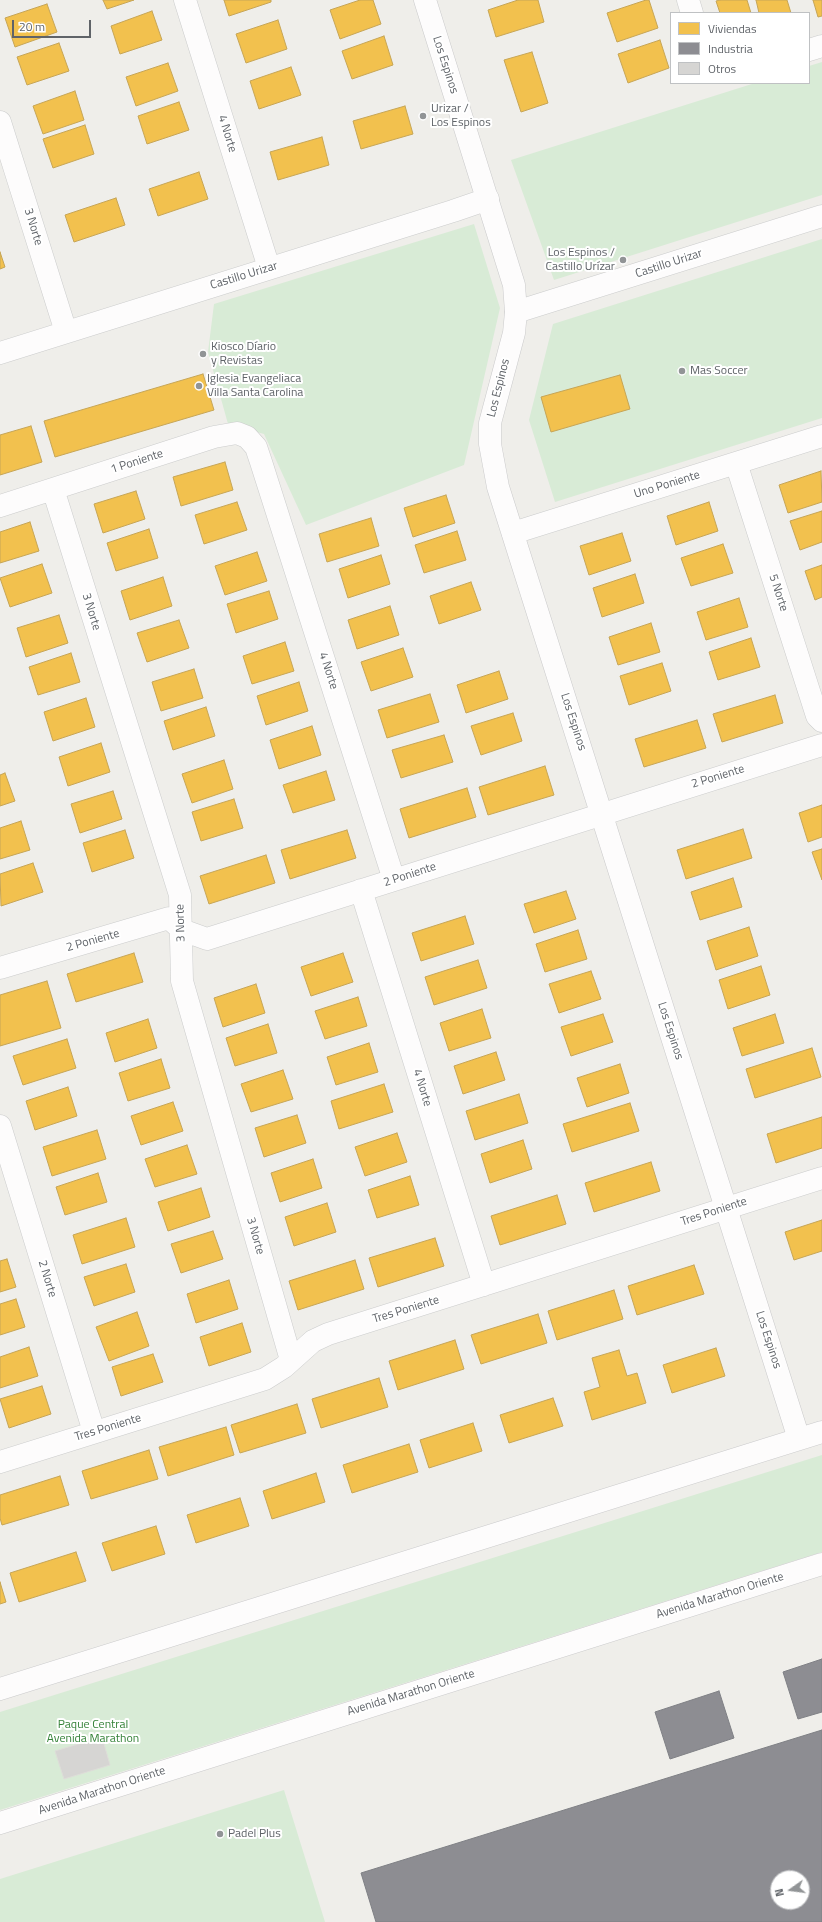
<!DOCTYPE html>
<meta charset="utf-8">
<style>
body{margin:0}
#map{position:relative;width:822px;height:1922px;overflow:hidden;background:#efeeea;font-family:"Titillium Web",sans-serif}
canvas{display:block}
.legend{position:absolute;left:670px;top:12px;width:140px;height:72px;box-sizing:border-box;background:#fff;border:1px solid #bfc1c3;margin:0;padding:5px 7px;list-style:none;font-size:12px;color:#5f6368}
.legend li{display:flex;align-items:center;gap:8px;height:20px}
.legend b{width:20px;border:1px solid #bfc1c3}
.north{position:absolute;left:770px;top:1870px;width:40px;height:40px;box-sizing:border-box;background:#fff;border:1px solid #bfc1c3;border-radius:50%;rotate:256deg;font-size:11px;font-weight:700;line-height:16px;text-align:center;color:#5f6368}
.north::after{content:'';display:block;margin:auto;width:14px;height:18px;background:#919496;clip-path:polygon(50% 0,100% 100%,50% 72%,0 100%)}
.scale{position:absolute;left:12px;top:20px;width:79px;height:18px;box-sizing:border-box;border:2px solid #5f6368;border-top:0;padding-left:5px;font-size:12px;line-height:14px;white-space:nowrap;color:#5f6368;-webkit-text-stroke:3px #fff;paint-order:stroke}
</style>
<div id="map">
<canvas width="822" height="1922"></canvas>
<ul class="legend">
<li><b style="height:11px;background:#f2c14e"></b>Viviendas</li>
<li><b style="height:11px;background:#8d8d92"></b>Industria</li>
<li><b style="height:11px;background:#d6d5d3"></b>Otros</li>
</ul>
<div class="north">N</div>
<div class="scale">20 m</div>
</div>
<script>
const c = document.querySelector('canvas').getContext('2d');
c.lineJoin = 'round';
function fillPath(path, color) { c.fillStyle = color; c.fill(path, 'evenodd'); }
const poly = rows => new Path2D(rows.map(r => 'M' + r).join(''));
function strokePath(path, color, width, dash) { c.strokeStyle = color; c.lineWidth = width; c.lineCap = dash ? 'butt' : 'round'; c.setLineDash(dash || []); c.stroke(path); }
function write(font, color, halo, rows, align = 'center') {
  c.font = font + ' "Titillium Web",sans-serif'; c.lineWidth = 4; c.setLineDash([]); c.textBaseline = 'middle'; c.strokeStyle = halo; c.fillStyle = color; for (const [text, x, y, turn = 0] of rows) {
    c.save(); c.translate(x, y); c.rotate((+turn || 0) * Math.PI / 180); c.textAlign = isNaN(turn) ? turn : align; if (halo) c.strokeText(text, 0, 0); c.fillText(text, 0, 0); c.restore();
  }
}
fillPath(poly([
 [822,62,822,195,554,280,511,160,755,83,809,83,809,66],
 [474,224,500,308,464,465,306,525,264,434,228,424,208,352,214,304],
 [822,239,822,418,555,502,529,420,553,324],
 [822,1455,822,1552,0,1810,0,1712],
 [284,1790,325,1922,0,1922,0,1879]
]), '#d8ebd6');
const homes = poly([
 [103,0,134,0,107,9,103,0],
 [224,0,271,0,271,2,229,16,224,0],
 [360,0,373,0,381,24,340,39,330,10,360,0],
 [518,0,538,0,544,22,496,37,488,10,518,0],
 [646,0,649,0,658,28,617,42,607,13,646,0],
 [720,0,747,0,751,13,720,13,716,1,720,0],
 [756,0,787,0,791,13,759,13,756,0],
 [813,0,822,0,822,16,818,17,813,0],
 [47,4,57,32,15,47,5,18,47,4],
 [152,11,162,40,120,54,111,26,152,11],
 [278,20,287,49,246,63,236,34,278,20],
 [384,36,393,65,352,79,342,51,384,36],
 [660,40,669,68,628,83,618,54,660,40],
 [59,43,69,71,27,85,17,57,59,43],
 [532,52,548,103,521,112,504,60,532,52],
 [168,63,178,91,136,106,126,77,168,63],
 [291,67,301,95,259,109,250,81,291,67],
 [75,91,84,120,43,134,33,106,75,91],
 [179,102,189,130,147,144,138,116,179,102],
 [405,106,413,134,361,149,353,121,405,106],
 [85,125,94,154,53,168,43,139,85,125],
 [322,137,329,165,278,180,270,152,322,137],
 [199,172,208,199,158,216,149,189,199,172],
 [116,198,125,225,74,242,65,215,116,198],
 [0,252,5,267,0,269,0,252],
 [203,374,214,410,55,457,44,421,203,374],
 [620,375,630,409,551,432,541,397,620,375],
 [31,426,42,462,0,475,0,435,31,426],
 [225,462,233,490,181,506,173,477,225,462],
 [821,471,822,502,788,513,779,485,821,471],
 [136,491,145,519,103,533,94,504,136,491],
 [446,495,455,523,413,537,404,508,446,495],
 [237,502,247,530,204,544,195,515,237,502],
 [709,502,718,531,676,545,667,516,709,502],
 [822,511,822,542,800,550,790,521,822,511],
 [371,518,379,546,327,562,319,534,371,518],
 [30,522,39,551,0,563,0,532,30,522],
 [149,529,158,558,116,571,107,543,149,529],
 [457,531,466,560,424,573,415,545,457,531],
 [622,533,631,561,589,575,580,546,622,533],
 [723,544,733,573,691,586,681,558,723,544],
 [257,552,267,581,225,595,215,566,257,552],
 [381,555,390,584,348,598,339,569,381,555],
 [42,564,52,593,10,607,0,578,42,564],
 [822,565,822,597,815,600,805,571,822,565],
 [635,574,644,603,602,617,593,588,635,574],
 [163,577,172,606,130,620,121,591,163,577],
 [471,582,481,610,439,624,430,596,471,582],
 [269,591,278,619,236,633,227,604,269,591],
 [739,598,748,627,706,640,697,612,739,598],
 [390,606,399,635,357,649,348,620,390,606],
 [59,615,68,643,26,657,17,628,59,615],
 [179,620,189,648,147,662,137,633,179,620],
 [651,623,660,652,618,665,609,637,651,623],
 [751,638,760,667,718,680,709,652,751,638],
 [285,642,294,671,252,684,243,656,285,642],
 [403,648,413,677,371,691,361,662,403,648],
 [71,653,80,682,38,695,29,667,71,653],
 [662,663,671,691,629,705,620,676,662,663],
 [194,669,203,698,161,711,152,682,194,669],
 [499,671,508,699,466,713,457,685,499,671],
 [299,682,308,711,266,725,257,696,299,682],
 [430,694,439,722,387,738,378,710,430,694],
 [775,695,783,723,722,742,713,714,775,695],
 [86,698,95,727,53,741,44,712,86,698],
 [206,707,215,736,173,750,164,721,206,707],
 [513,713,522,741,481,755,471,726,513,713],
 [697,720,706,748,644,767,635,739,697,720],
 [312,726,321,755,279,769,270,740,312,726],
 [444,735,453,762,401,778,392,750,444,735],
 [101,743,110,772,68,786,59,757,101,743],
 [224,760,233,789,192,803,182,774,224,760],
 [545,766,554,795,488,815,479,787,545,766],
 [326,771,335,800,293,813,283,785,326,771],
 [5,773,15,801,0,806,0,775,5,773],
 [467,788,476,817,409,838,400,809,467,788],
 [113,791,122,819,80,833,71,804,113,791],
 [234,799,243,828,201,841,192,812,234,799],
 [822,805,822,837,808,842,799,813,822,805],
 [21,821,30,850,0,859,0,828,21,821],
 [743,829,752,858,686,879,677,850,743,829],
 [125,830,134,858,92,872,83,843,125,830],
 [347,830,356,858,290,879,281,850,347,830],
 [822,849,822,880,812,852,822,849],
 [266,855,275,883,209,904,200,876,266,855],
 [33,863,43,892,1,906,0,874,33,863],
 [733,878,742,907,700,920,691,892,733,878],
 [566,891,576,919,534,933,524,904,566,891],
 [465,916,474,944,421,961,412,933,465,916],
 [749,927,758,956,716,970,707,941,749,927],
 [578,930,587,959,545,972,536,944,578,930],
 [134,953,143,982,76,1002,67,974,134,953],
 [343,953,353,982,311,996,301,967,343,953],
 [478,960,487,988,434,1005,425,977,478,960],
 [761,966,770,995,728,1009,719,980,761,966],
 [591,971,601,999,559,1013,549,984,591,971],
 [47,981,61,1028,0,1046,0,995,47,981],
 [256,984,265,1013,223,1027,214,998,256,984],
 [358,997,367,1026,325,1039,315,1011,358,997],
 [482,1009,491,1038,449,1051,440,1023,482,1009],
 [603,1014,613,1042,571,1056,561,1027,603,1014],
 [775,1014,784,1043,742,1056,733,1028,775,1014],
 [148,1019,157,1048,115,1062,106,1033,148,1019],
 [268,1024,277,1053,235,1066,226,1038,268,1024],
 [67,1039,76,1068,23,1085,13,1056,67,1039],
 [369,1043,378,1072,336,1085,327,1057,369,1043],
 [812,1048,821,1077,755,1098,746,1069,812,1048],
 [496,1052,505,1080,463,1094,454,1066,496,1052],
 [161,1059,170,1088,128,1101,119,1073,161,1059],
 [620,1064,629,1093,587,1107,577,1078,620,1064],
 [283,1070,293,1099,251,1112,241,1084,283,1070],
 [384,1084,393,1112,339,1129,331,1101,384,1084],
 [68,1087,77,1116,35,1130,26,1101,68,1087],
 [519,1094,528,1123,475,1140,466,1111,519,1094],
 [173,1102,183,1131,141,1145,131,1116,173,1102],
 [630,1103,639,1131,572,1152,563,1124,630,1103],
 [297,1115,306,1143,264,1157,255,1128,297,1115],
 [822,1117,822,1148,776,1163,767,1134,822,1117],
 [97,1130,106,1159,52,1176,43,1147,97,1130],
 [397,1133,407,1162,365,1176,355,1147,397,1133],
 [523,1140,532,1169,490,1183,481,1154,523,1140],
 [187,1145,197,1174,155,1187,145,1159,187,1145],
 [313,1159,322,1188,280,1202,271,1173,313,1159],
 [651,1162,660,1191,594,1212,585,1183,651,1162],
 [98,1173,107,1202,65,1215,56,1187,98,1173],
 [410,1176,419,1205,377,1218,368,1190,410,1176],
 [201,1188,210,1217,168,1231,158,1202,201,1188],
 [557,1195,566,1224,500,1245,491,1216,557,1195],
 [327,1203,336,1232,294,1246,285,1217,327,1203],
 [126,1218,135,1247,82,1264,73,1235,126,1218],
 [822,1220,822,1251,794,1260,785,1232,822,1220],
 [213,1231,223,1259,181,1273,171,1244,213,1231],
 [435,1238,444,1266,378,1287,369,1258,435,1238],
 [7,1259,16,1287,0,1292,0,1261,7,1259],
 [355,1260,364,1289,298,1310,289,1281,355,1260],
 [126,1264,135,1292,94,1306,84,1277,126,1264],
 [694,1265,704,1294,637,1315,628,1286,694,1265],
 [229,1280,238,1309,196,1323,187,1294,229,1280],
 [614,1290,623,1319,557,1340,548,1311,614,1290],
 [16,1299,25,1327,0,1335,0,1304,16,1299],
 [137,1312,149,1346,109,1361,96,1327,137,1312],
 [538,1314,547,1343,481,1364,471,1335,538,1314],
 [242,1323,251,1352,209,1366,200,1337,242,1323],
 [455,1340,464,1369,398,1390,389,1361,455,1340],
 [29,1347,38,1376,0,1388,0,1357,29,1347],
 [716,1348,725,1376,672,1393,663,1365,716,1348],
 [619,1350,627,1376,637,1373,646,1403,592,1420,584,1392,600,1387,592,1358,619,1350],
 [153,1354,163,1382,121,1396,112,1367,153,1354],
 [379,1378,388,1407,321,1428,312,1399,379,1378],
 [42,1386,51,1414,9,1428,0,1399,42,1386],
 [553,1398,563,1426,509,1443,500,1415,553,1398],
 [297,1404,306,1433,240,1453,231,1425,297,1404],
 [473,1423,482,1451,429,1468,420,1440,473,1423],
 [226,1427,234,1455,168,1476,159,1447,226,1427],
 [409,1444,418,1472,352,1493,343,1465,409,1444],
 [149,1450,158,1479,91,1499,82,1471,149,1450],
 [316,1473,325,1502,272,1519,263,1491,316,1473],
 [60,1476,69,1505,2,1525,0,1518,0,1495,60,1476],
 [240,1498,249,1526,196,1543,187,1515,240,1498],
 [156,1526,165,1554,112,1571,102,1543,156,1526],
 [76,1552,86,1581,19,1602,10,1573,76,1552],
 [0,1582,6,1602,0,1604,0,1582]
]);
fillPath(homes, '#f2c14e');
strokePath(homes, '#c6a556', 1);
const industry = poly([
 [822,1659,822,1712,798,1719,783,1672,822,1659],
 [719,1691,734,1738,670,1759,655,1712,719,1691],
 [822,1730,822,1922,376,1922,361,1873,822,1730],
 [778,1878,802,1878,802,1902,778,1902,778,1878]
]);
fillPath(industry, '#8d8d92');
strokePath(industry, '#7f8085', 1);
const building = poly([
 [102,1737,110,1765,64,1779,55,1751,102,1737]
]);
fillPath(building, '#d6d5d3');
strokePath(building, '#deddd9', 1);
const street = poly([
 [185,0,269,268],
 [688,0,692,13],
 [809,50,822,46],
 [0,122,66,332],
 [516,312,822,216],
 [0,353,453,211,488,199],
 [736,463,817,716,822,721],
 [53,489,180,895,182,981,291,1360],
 [0,506,214,437,237,433,247,437,256,447,261,462,394,880],
 [513,533,822,436],
 [361,890,484,1285],
 [0,968,169,918,182,930,207,939,822,745],
 [0,1126,94,1432],
 [0,1462,265,1379,284,1367,313,1341,328,1334,822,1178]
]);
const secondary = poly([
 [425,0,514,285,516,312,514,333,490,423,490,444,498,487,799,1439],
 [0,1689,822,1432],
 [0,1823,822,1564]
]);
strokePath(street, '#cbcccc', 23);
strokePath(secondary, '#cacacb', 23);
strokePath(street, '#fdfcfc', 22);
strokePath(secondary, '#fdfcfc', 22);
for (const [x, y, r, color] of [
 [423,116,4,"#919496"],
 [623,260,4,"#919496"],
 [203,354,4,"#919496"],
 [682,371,4,"#919496"],
 [199,386,4,"#919496"],
 [220,1834,4,"#919496"]
]) { const dot = new Path2D(); dot.arc(x, y, r, 0, 2 * Math.PI); c.fillStyle = color; c.fill(dot); strokePath(dot, '#fff', 1.5); }
write('12px', '#5f6368', '#fff', [
 ["Los Espinos",445,65,72],
 ["4 Norte",227,134,73],
 ["3 Norte",33,227,73],
 ["Castillo Urizar",669,264,-18],
 ["Castillo Urizar",244,276,-17],
 ["Los Espinos",499,388,-76],
 ["1 Poniente",137,462,-18],
 ["Uno Poniente",667,485,-17],
 ["5 Norte",778,593,72],
 ["3 Norte",91,612,73],
 ["4 Norte",328,671,72],
 ["Los Espinos",573,722,72],
 ["2 Poniente",718,777,-17],
 ["2 Poniente",410,875,-18],
 ["3 Norte",181,923,-92],
 ["2 Poniente",93,941,-16],
 ["Los Espinos",670,1031,72],
 ["4 Norte",422,1088,73],
 ["Tres Poniente",714,1212,-18],
 ["3 Norte",255,1236,74],
 ["2 Norte",47,1279,73],
 ["Tres Poniente",406,1310,-17],
 ["Los Espinos",768,1340,72],
 ["Tres Poniente",108,1428,-17],
 ["Avenida Marathon Oriente",720,1596,-17],
 ["Avenida Marathon Oriente",411,1693,-17],
 ["Avenida Marathon Oriente",102,1791,-18]
]);
write('12px', '#5f6368', '#fff', [
 ["Urizar /",431,109],
 ["Los Espinos",431,123],
 ["Los Espinos /",615,253,"right"],
 ["Castillo Urízar",615,267,"right"],
 ["Kiosco Díario",211,347],
 ["y Revistas",211,361],
 ["Mas Soccer",690,371],
 ["Iglesia Evangeliaca",207,379],
 ["Villa Santa Carolina",207,393],
 ["Padel Plus",228,1834]
], 'left');
write('12px', '#348238', '#fff', [
 ["Paque Central",93,1725],
 ["Avenida Marathon",93,1739]
]);
</script>
